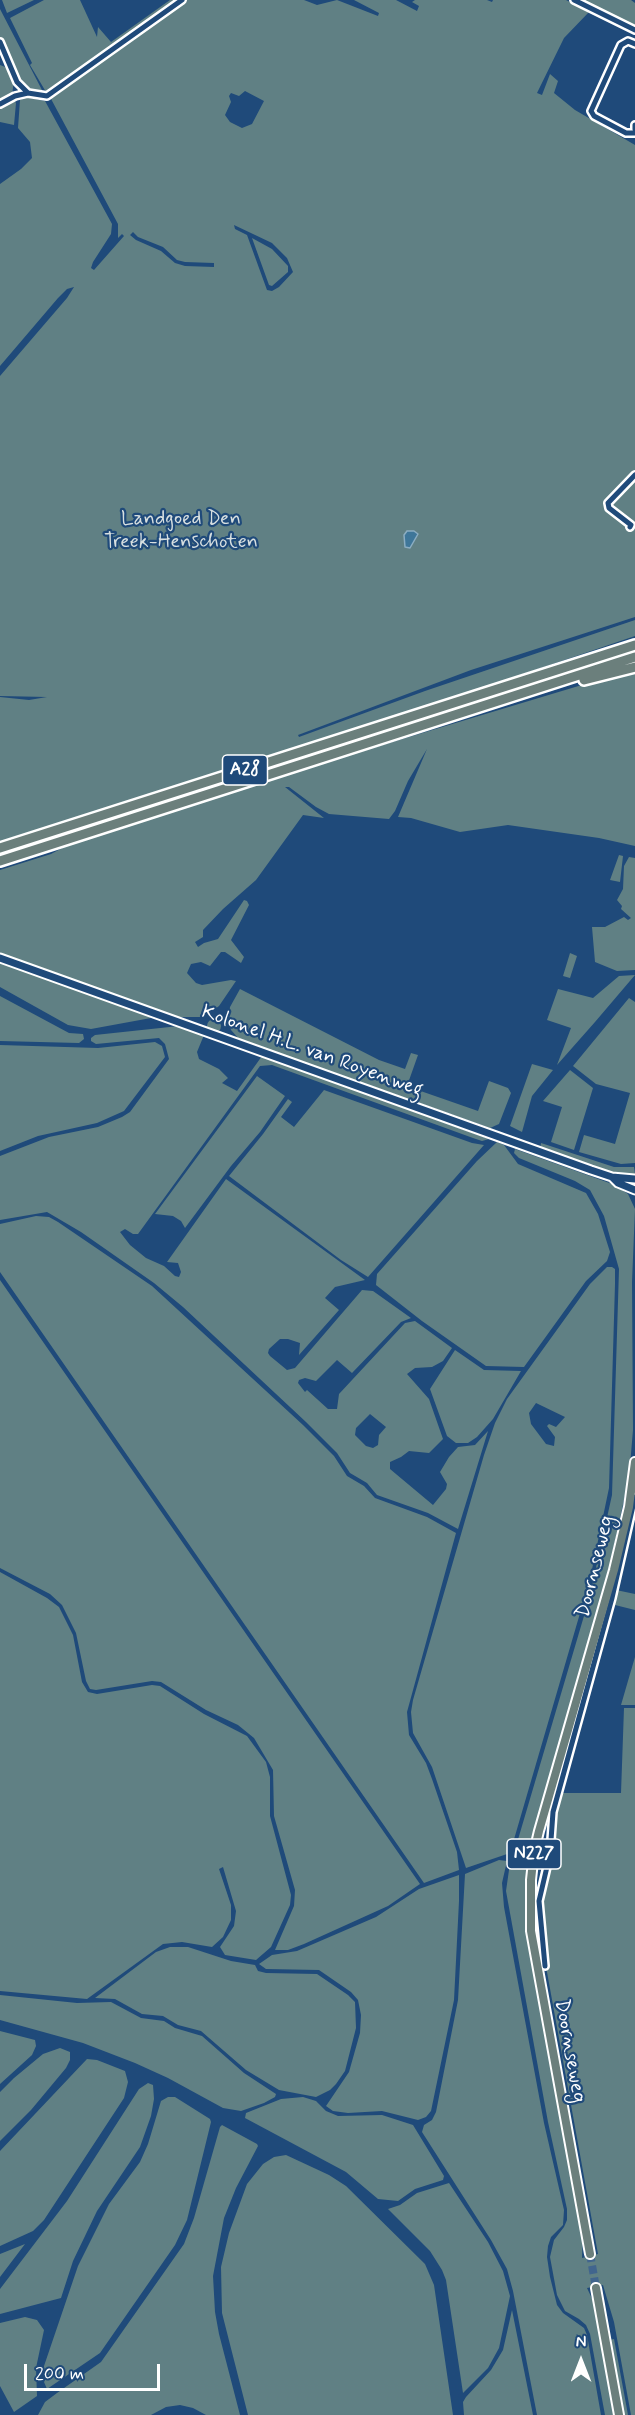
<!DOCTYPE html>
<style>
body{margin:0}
#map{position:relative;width:635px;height:2415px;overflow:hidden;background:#1f4a7a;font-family:Mynerve,sans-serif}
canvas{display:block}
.north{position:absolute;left:551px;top:2331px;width:60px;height:60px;-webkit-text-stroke:4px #1f4a7a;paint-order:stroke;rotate:0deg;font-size:16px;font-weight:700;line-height:24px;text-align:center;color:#fff}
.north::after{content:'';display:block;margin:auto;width:21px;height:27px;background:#fff;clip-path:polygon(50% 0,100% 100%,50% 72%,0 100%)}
.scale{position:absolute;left:24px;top:2364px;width:136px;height:27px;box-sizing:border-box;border:3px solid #fff;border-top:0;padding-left:8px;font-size:18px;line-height:21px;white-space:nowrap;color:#fff;-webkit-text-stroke:4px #1f4a7a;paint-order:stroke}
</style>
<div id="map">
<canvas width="635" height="2415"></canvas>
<div class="north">N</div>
<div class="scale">200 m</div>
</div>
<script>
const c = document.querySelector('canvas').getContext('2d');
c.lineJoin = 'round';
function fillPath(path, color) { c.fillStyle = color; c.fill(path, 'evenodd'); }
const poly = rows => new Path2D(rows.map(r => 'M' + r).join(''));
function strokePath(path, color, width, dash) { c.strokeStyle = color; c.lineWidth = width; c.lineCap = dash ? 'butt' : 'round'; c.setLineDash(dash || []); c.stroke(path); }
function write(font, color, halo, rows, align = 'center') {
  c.font = font + ' Mynerve,sans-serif'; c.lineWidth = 4.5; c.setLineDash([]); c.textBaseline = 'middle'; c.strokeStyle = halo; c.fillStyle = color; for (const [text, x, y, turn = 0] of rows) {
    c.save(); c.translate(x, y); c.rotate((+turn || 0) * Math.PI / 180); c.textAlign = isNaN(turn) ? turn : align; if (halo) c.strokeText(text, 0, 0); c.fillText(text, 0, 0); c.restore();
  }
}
fillPath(poly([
 [2,0,34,0,7,13],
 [44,0,80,0,97,37,98,27,111,42,170,0,177,0,46,92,30,65,32,63,10,18],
 [185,0,304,0,317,5,337,0,378,16,379,13,354,0,396,0,417,11,419,6,412,2,415,0,487,0,492,2,493,0,566,0,589,12,564,38,537,93,542,95,550,74,558,81,554,93,575,110,635,145,635,617,471,670,298,735,299,737,425,691,635,620,635,636,403,715,0,842,0,697,29,700,47,697,0,696,0,376,67,298,74,287,67,289,58,298,0,366,0,184,21,169,32,158,30,142,18,128,20,100,25,97,45,101,112,224,111,234,93,262,91,268,94,270,124,236,122,234,118,238,118,224,50,97],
 [245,91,264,101,252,124,242,128,230,122,225,115,231,102,229,96,231,93,239,96],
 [234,225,272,243,287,258,293,272,279,287,272,291,267,290,247,235,235,229],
 [133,232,138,237,163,247,177,260,185,262,214,263,214,267,185,266,175,263,161,251,136,240,130,235],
 [582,0,631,0,635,3,635,27],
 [0,9,42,90,30,93,20,81,0,37],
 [0,65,8,68,14,80,12,95,0,100],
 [13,99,16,103,14,125,0,122,0,106],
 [252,238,272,249,288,266,288,272,272,286,269,285],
 [635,669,635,846,599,838,508,825,460,832,411,818,398,817,427,749,408,781,395,811,389,819,329,814,316,807,289,787,285,787,324,818,303,815,256,880,223,909,203,930,203,937,195,942,198,947,204,943,218,939,244,900,247,901,249,905,231,940,244,957,241,963,225,952,221,952,210,966,201,962,191,964,187,973,196,983,202,985,231,980,236,981,219,1006,204,1017,177,1017,0,953,0,870,51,854,77,840,296,771],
 [619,855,623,856,620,882,610,880],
 [629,857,635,858,635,970,617,971,595,962,592,927,605,927,624,917,628,920,631,918,621,909,622,906,617,900,623,889,624,866],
 [570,953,577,956,570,978,563,976],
 [0,961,149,1016,151,1018,91,1029,68,1025,0,987],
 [635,975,595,1022,557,1065,571,1028,547,1020,558,989,593,998,619,976],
 [240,989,379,1060,405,1069,411,1053,418,1055,407,1086,412,1088,478,1111,489,1081,508,1088,511,1093,499,1124,490,1128,239,1039,231,1030,228,1020,230,1007],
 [0,996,69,1033,83,1034,84,1039,79,1043,0,1041],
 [629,998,635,1002,635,1163,621,1164,579,1152,584,1135,615,1144,630,1093,596,1084,573,1066],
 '207 1026a7 7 0 1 1 14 0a7 7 0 1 1-14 0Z',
 [179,1026,204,1035,197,1052,199,1059,219,1069,228,1078,222,1083,237,1091,262,1056,489,1139,482,1141,473,1138,272,1065,260,1066,138,1234,133,1234,125,1229,120,1232,130,1245,146,1258,164,1266,175,1276,179,1277,181,1272,178,1263,167,1262,226,1179,365,1280,335,1287,325,1298,339,1310,299,1355,300,1343,288,1339,280,1339,269,1349,268,1353,270,1356,287,1370,295,1368,362,1290,373,1291,411,1318,401,1322,352,1373,337,1360,316,1381,305,1378,299,1380,298,1383,305,1392,307,1390,328,1409,337,1409,339,1394,405,1323,415,1321,452,1348,443,1361,432,1367,415,1368,407,1374,429,1399,443,1439,429,1453,409,1451,401,1457,390,1462,390,1469,433,1505,446,1489,447,1484,440,1472,449,1457,458,1447,475,1445,488,1431,458,1529,428,1513,377,1495,367,1483,350,1473,337,1453,306,1422,183,1307,154,1283,81,1232,47,1212,0,1220,0,1156,49,1137,98,1127,122,1117,130,1112,169,1059,165,1044,159,1038,96,1044,91,1041,91,1038,95,1035],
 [370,1414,386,1427,379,1435,378,1445,373,1448,366,1446,355,1435,356,1428],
 [155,1042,162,1046,165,1057,124,1111,97,1123,38,1136,0,1151,0,1045,98,1048],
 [532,1064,553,1070,532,1096,522,1132,510,1126],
 [570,1070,593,1088,574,1150,551,1142,562,1107,543,1101],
 [257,1076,285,1096,260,1132,231,1166,185,1228,181,1221,173,1216,155,1214],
 [324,1090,472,1143,484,1145,368,1277,341,1260,229,1176,263,1134,288,1099,292,1102,281,1117,294,1127],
 [497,1142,504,1145,518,1164,586,1193,598,1214,610,1252,607,1261,586,1281,524,1367,486,1366,422,1321,376,1285,377,1274,477,1161],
 [541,1143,614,1167,634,1167,635,1174,619,1175,579,1162,540,1149],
 [515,1149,615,1185,628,1194,635,1209,632,1282,633,1430,629,1477,605,1587,530,1849,526,1891,530,1949,583,2229,582,2258,598,2254,545,1961,543,1898,560,1797,563,1793,621,1793,624,1708,635,1708,635,2415,631,2415,614,2322,603,2285,587,2288,596,2307,616,2415,605,2415,590,2334,586,2325,579,2319,565,2311,557,2295,550,2257,554,2240,564,2227,567,2220,567,2209,548,2122,506,1891,509,1870,589,1599,612,1495,619,1269,604,1216,590,1190,575,1181,519,1158,514,1153],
 [36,1216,49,1217,58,1222,152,1286,303,1425,334,1456,347,1476,364,1486,375,1498,427,1517,456,1533,407,1712,409,1735,426,1763,432,1779,457,1852,459,1870,424,1883,0,1272,0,1224],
 [607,1267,612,1267,615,1269,615,1284,609,1488,590,1579,510,1853,466,1868,432,1767,413,1733,411,1712,413,1700,484,1455,495,1423,507,1399,590,1284],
 [536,1403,565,1417,556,1427,549,1424,547,1426,555,1437,554,1446,546,1444,531,1424,529,1413],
 [0,1280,420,1884,388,1906,304,1944,288,1950,275,1950,294,1906,295,1890,274,1816,273,1770,254,1738,238,1725,206,1710,161,1682,152,1681,96,1690,90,1689,86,1681,76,1633,62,1605,50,1594,0,1568],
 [455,1350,484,1370,521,1371,493,1419,477,1437,468,1443,456,1443,447,1436,430,1389],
 [0,1572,47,1598,59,1607,73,1635,82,1682,88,1692,97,1694,152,1685,160,1686,204,1714,247,1736,266,1762,270,1777,270,1816,291,1895,290,1905,271,1947,256,1960,225,1955,220,1947,234,1926,236,1911,223,1867,219,1869,231,1905,231,1920,223,1937,212,1947,182,1942,163,1944,87,1999,0,1991],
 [616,1590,635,1594,635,1610,611,1604],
 [635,1657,635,1705,621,1705,630,1674],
 [499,1860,507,1861,502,1883,504,1907,544,2123,564,2210,563,2225,551,2237,548,2246,547,2257,550,2277,557,2305,563,2313,584,2328,587,2335,601,2415,537,2415,513,2291,507,2269,491,2240,422,2132,424,2125,432,2120,436,2112,458,2000,465,1874],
 [459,1875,459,1901,454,2000,431,2111,426,2117,418,2120,382,2111,348,2113,333,2111,326,2106,349,2072,360,2033,361,2015,358,2000,351,1992,319,1970,266,1969,259,1964,272,1955,297,1951,376,1917,419,1889],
 [170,1947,188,1947,231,1961,255,1965,258,1971,266,1973,317,1974,348,1995,355,2002,356,2028,345,2071,336,2084,330,2090,316,2097,279,2090,246,2070,201,2031,178,2025,163,2016,142,2014,115,1999,95,1998,156,1952],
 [0,1995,77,2003,111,2002,141,2018,164,2021,175,2028,202,2036,244,2073,276,2094,275,2097,264,2103,241,2111,223,2108,168,2078,135,2063,83,2043,0,2020],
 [0,2031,35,2040,36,2046,32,2055,0,2084],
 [60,2048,70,2052,70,2060,66,2068,31,2110,0,2141,0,2092,14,2078,43,2054],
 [87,2059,97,2060,125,2071,128,2082,124,2098,44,2220,33,2231,0,2246,0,2151],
 [148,2083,153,2085,154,2099,151,2116,140,2147,97,2211,73,2261,61,2298,0,2314,0,2289,67,2201,139,2089],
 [168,2097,175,2097,210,2119,211,2122,187,2220,175,2245,100,2353,47,2389,44,2382,44,2366,78,2266,109,2204,140,2162,148,2144,161,2101],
 [303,2097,316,2101,326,2111,338,2116,382,2115,413,2125,444,2176,443,2180,415,2189,398,2201,378,2199,346,2172,245,2118,246,2113,281,2099],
 [222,2125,257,2144,258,2146,236,2188,224,2218,213,2276,215,2312,219,2334,240,2415,206,2415,193,2408,180,2405,166,2407,151,2415,38,2415,45,2402,57,2393,101,2362,184,2244,194,2218,220,2127],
 [286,2155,329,2175,346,2186,425,2264,434,2285,453,2415,248,2415,222,2313,221,2267,229,2233,247,2184,263,2164,274,2157],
 [449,2183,488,2242,503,2271,510,2296,499,2348,488,2368,463,2393,446,2280,442,2270,430,2251,388,2209,400,2205,417,2193],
 [25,2244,0,2277,0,2254],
 [512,2310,533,2415,464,2415,463,2402,466,2397,491,2370,503,2350],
 [25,2317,37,2320,44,2330,36,2368,37,2396,14,2412,0,2386,0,2323],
 [614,2339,624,2393,628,2415,624,2415,609,2340]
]), '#608084');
const water = poly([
 [407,531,414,531,418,534,410,548,405,547,404,535,407,531]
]);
fillPath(water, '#3e7699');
strokePath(water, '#8badc2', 1.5);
strokePath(poly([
 [590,2254,596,2288]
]), '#41658e', 8, [8, 4]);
const street = poly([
 [574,0,635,30],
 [0,42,17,82,28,93],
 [635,44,628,41,621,45,591,111,594,116,626,133,635,133],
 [0,104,15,96,28,93,47,96,182,0],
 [635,125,635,129],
 [630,527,631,525,609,508,608,503,635,475],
 [534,1852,550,1854],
 [545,1966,539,1901,550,1854,553,1812,612,1598,635,1497]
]);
const secondary = poly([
 [0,958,591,1170,612,1177,618,1183,635,1190],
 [612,1177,635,1179]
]);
const primary = poly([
 [590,2254,531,1931,531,1880,534,1852,539,1831,614,1570,629,1507,635,1462],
 [596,2288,619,2415]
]);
const highway = poly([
 [584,680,635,667],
 [0,848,635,645],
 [0,861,635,657]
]);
strokePath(street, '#fff', 10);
strokePath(secondary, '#fff', 11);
strokePath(primary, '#fff', 12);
strokePath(highway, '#fff', 14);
strokePath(street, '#1f4a7a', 5);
strokePath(secondary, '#1f4a7a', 7);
strokePath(primary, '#6b7f7c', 8);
strokePath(highway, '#6b7f7c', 9);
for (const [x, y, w] of [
 [245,770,45],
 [534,1854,54]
]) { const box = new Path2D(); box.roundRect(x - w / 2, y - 15, w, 30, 4.5); c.fillStyle = '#1f4a7a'; c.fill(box); strokePath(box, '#fff', 1.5); }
write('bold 18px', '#fff', null, [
 ["A28",245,770],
 ["N227",534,1854]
]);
write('20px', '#d7dfe0', '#1f4a7a', [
 ["Landgoed Den",181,520],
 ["Treek-Henschoten",181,543]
]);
write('20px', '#fff', '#1f4a7a', [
 ["Kolonel H.L. van Royenweg",312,1052,20],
 ["Doornseweg",596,1567,-76],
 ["Doornseweg",569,2051,80]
]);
</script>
